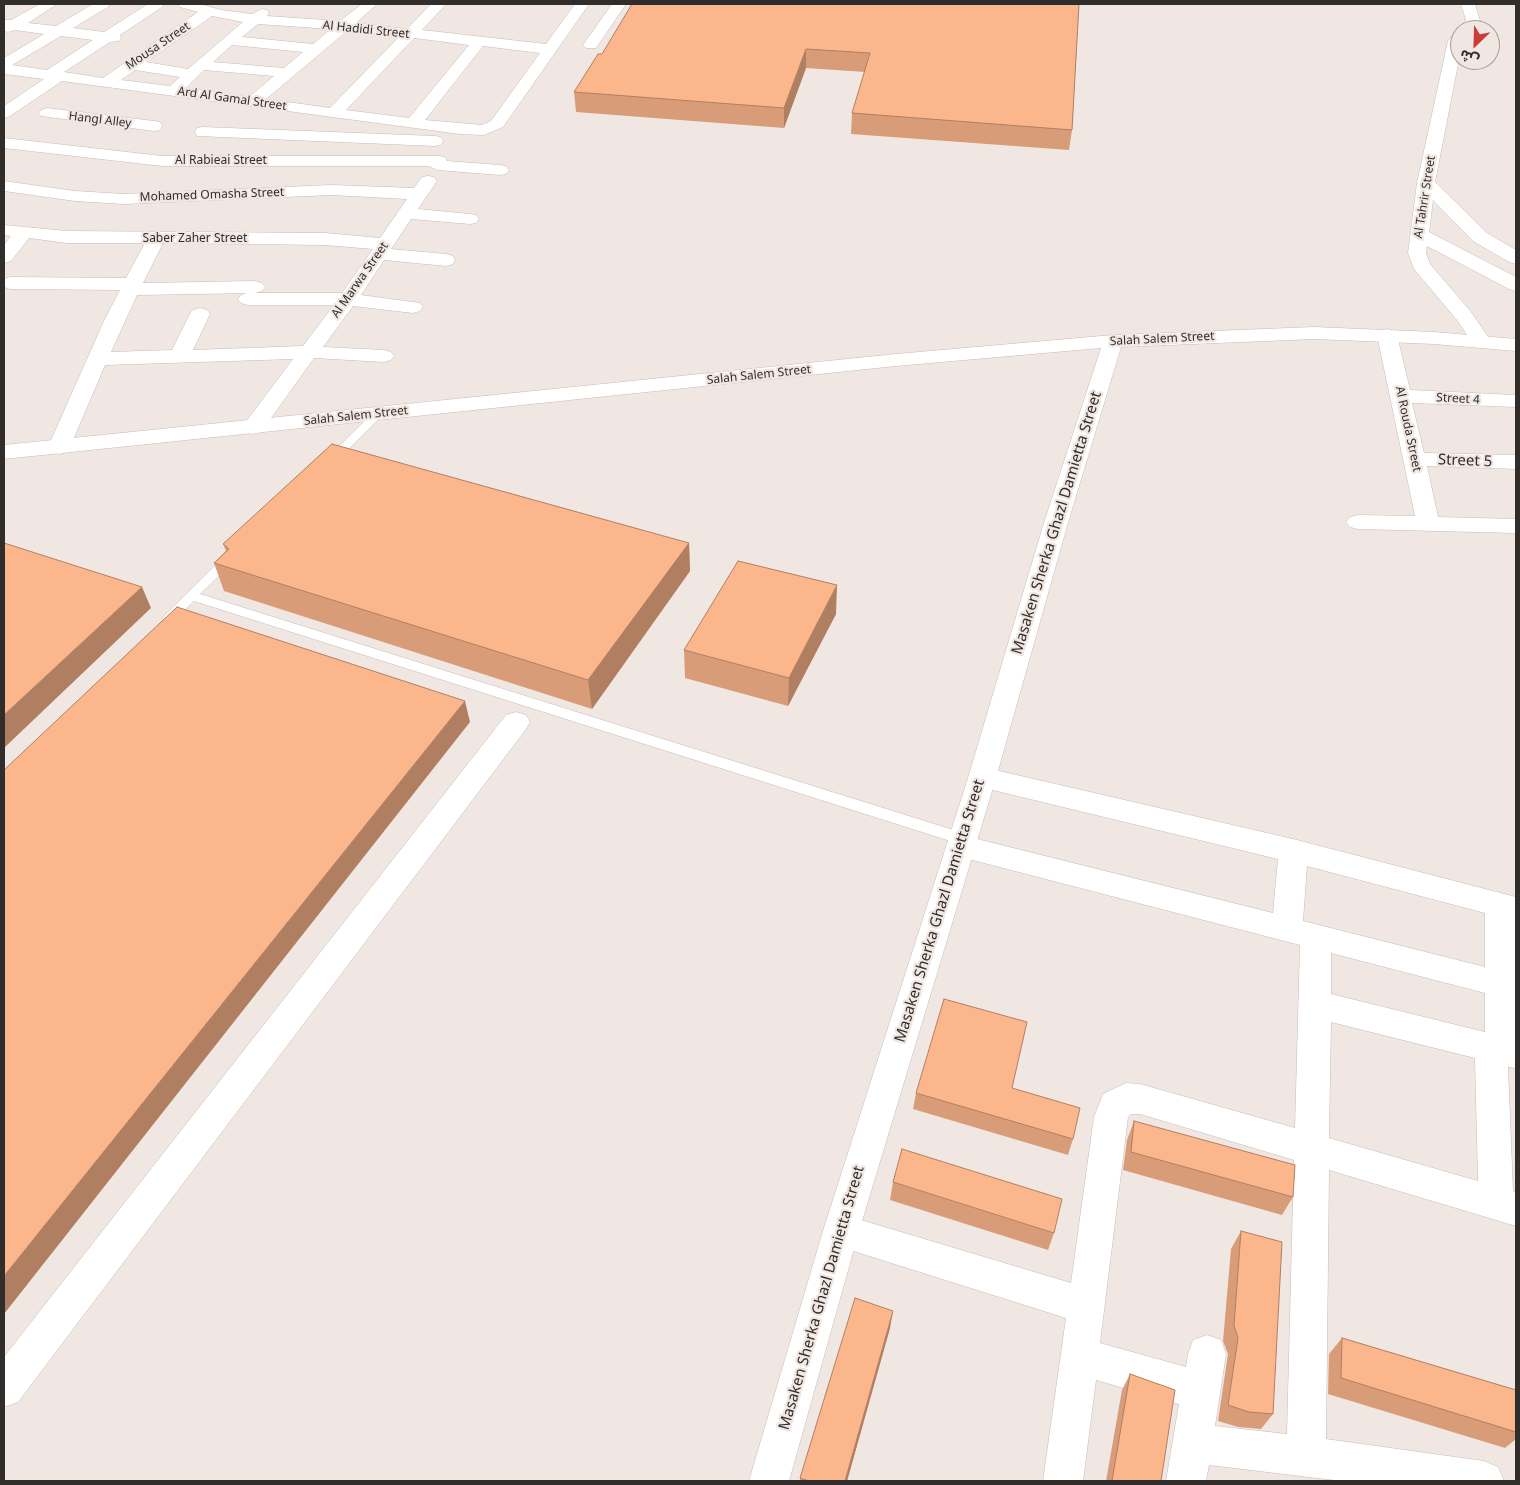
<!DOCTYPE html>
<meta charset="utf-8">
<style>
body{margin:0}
#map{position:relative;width:1520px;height:1485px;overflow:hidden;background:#f1e7e2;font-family:"Noto Sans","Noto Sans Arabic",sans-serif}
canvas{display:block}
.frame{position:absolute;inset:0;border:5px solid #312d2b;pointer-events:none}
.north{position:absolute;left:1450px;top:20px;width:50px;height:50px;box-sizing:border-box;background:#f1e7e2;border:1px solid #a49d99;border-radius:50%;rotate:204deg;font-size:14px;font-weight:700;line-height:20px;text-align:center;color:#312d2b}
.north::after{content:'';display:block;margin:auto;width:18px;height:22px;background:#ca3c37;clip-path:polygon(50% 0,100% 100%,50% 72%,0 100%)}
</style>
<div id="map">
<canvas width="1520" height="1485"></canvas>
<div class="frame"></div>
<div class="north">ش</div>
</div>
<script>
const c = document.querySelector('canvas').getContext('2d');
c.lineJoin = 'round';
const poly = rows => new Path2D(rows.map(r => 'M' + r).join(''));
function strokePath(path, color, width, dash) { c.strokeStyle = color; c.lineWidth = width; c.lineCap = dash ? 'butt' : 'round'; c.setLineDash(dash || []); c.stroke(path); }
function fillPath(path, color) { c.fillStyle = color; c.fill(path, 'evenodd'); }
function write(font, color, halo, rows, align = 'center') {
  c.font = font + ' "Noto Sans",sans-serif'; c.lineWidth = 4.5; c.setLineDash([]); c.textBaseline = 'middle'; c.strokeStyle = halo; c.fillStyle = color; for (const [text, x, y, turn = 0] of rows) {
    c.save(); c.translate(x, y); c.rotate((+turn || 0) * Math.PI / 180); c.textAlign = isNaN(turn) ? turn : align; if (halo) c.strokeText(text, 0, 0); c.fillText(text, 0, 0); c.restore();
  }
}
const service = poly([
 [378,411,382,412,383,414,382,416,335,462,327,462,325,460,327,458,374,412,378,411],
 [229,555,235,559,233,562,200,594,963,833,968,835,970,839,968,843,963,845,194,601,172,622,164,622,162,619,164,616,225,556,229,555]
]);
const minor = poly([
 [40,4,57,4,28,23,56,26,93,4,110,4,108,7,73,28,104,32,148,4,164,4,162,7,120,35,121,38,119,41,110,42,64,72,103,78,198,12,180,7,178,4,200,4,221,10,252,14,262,9,267,10,269,13,267,16,340,21,362,4,377,4,356,23,407,29,431,4,446,4,422,30,546,44,575,4,589,4,503,127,484,135,460,134,62,81,10,116,4,118,4,106,44,79,4,74,4,58,44,34,15,30,8,32,4,31,4,20,11,20,40,4],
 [212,16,243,22,188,69,146,62,212,16],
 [258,24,331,29,313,44,242,37,258,24],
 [347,31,399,37,330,108,266,99,347,31],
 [61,36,93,40,47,70,12,65,61,36],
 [414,38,469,45,409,118,346,110,414,38],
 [232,45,303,52,284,68,213,62,232,45],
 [483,46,540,53,491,121,482,125,425,120,483,46],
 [135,70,180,77,170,86,121,80,135,70],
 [204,70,274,76,249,97,186,88,204,70],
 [612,4,626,4,596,48,586,48,583,45,612,4],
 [1461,4,1475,4,1480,21,1473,30,1460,30,1460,54,1435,182,1487,233,1516,250,1516,264,1509,262,1473,241,1433,200,1429,232,1516,277,1516,291,1509,289,1427,246,1426,253,1430,264,1471,312,1491,341,1488,345,1481,347,1474,345,1457,320,1414,269,1408,253,1417,183,1448,41,1466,20,1461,4],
 [47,108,154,121,160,122,162,126,160,130,154,131,41,116,39,113,41,110,47,108],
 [203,127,435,136,441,137,443,141,441,145,435,146,197,136,195,132,197,128,203,127],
 [4,138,162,156,439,156,445,157,447,161,500,165,506,166,509,170,506,174,500,175,437,170,429,166,162,166,4,148,4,138],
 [428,176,434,177,437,181,418,209,470,214,476,215,479,219,476,223,470,224,411,219,391,249,446,254,453,256,455,260,453,264,446,266,384,260,361,295,420,303,423,307,420,311,413,313,353,306,323,347,384,350,391,352,394,356,391,360,384,362,314,358,261,432,253,434,245,432,242,427,293,359,105,365,70,447,67,452,59,454,51,452,48,447,104,321,120,290,10,289,4,287,4,279,10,277,126,278,145,243,67,243,29,238,11,261,4,263,4,245,11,236,4,235,4,225,67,231,325,233,380,238,407,199,331,195,124,204,75,201,4,191,4,181,75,191,124,194,331,185,414,188,422,177,428,176],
 [163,243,325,245,373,249,342,293,248,293,241,295,238,299,241,303,248,305,334,305,303,346,193,350,210,314,207,310,200,308,193,310,190,314,172,350,111,352,137,295,255,293,262,291,265,287,262,283,255,281,143,283,163,243],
 [1387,329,1394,331,1397,335,1410,390,1516,395,1516,407,1412,403,1424,453,1516,455,1516,469,1427,466,1438,517,1516,519,1516,533,1358,529,1350,527,1346,522,1350,517,1358,515,1415,516,1377,335,1380,331,1387,329],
 [516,712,526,715,530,722,526,729,18,1402,4,1407,4,1357,506,715,516,712],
 [982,767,1293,839,1516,897,1516,1068,1508,1067,1513,1191,1516,1192,1516,1226,1329,1170,1326,1439,1484,1461,1498,1467,1504,1481,1342,1481,1209,1465,1206,1481,1166,1481,1179,1404,1096,1380,1083,1481,1043,1481,1066,1318,828,1243,823,1231,828,1219,841,1214,1071,1283,1094,1117,1103,1094,1126,1083,1140,1084,1295,1128,1300,945,961,857,951,854,946,846,951,838,961,835,1273,913,1278,859,972,785,968,778,972,771,982,767],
 [1307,866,1485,913,1485,967,1303,921,1307,866],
 [1331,953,1485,993,1485,1032,1331,994,1331,953],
 [1331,1022,1475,1058,1478,1181,1329,1138,1331,1022],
 [1131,1114,1140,1114,1294,1160,1287,1434,1215,1426,1226,1354,1221,1340,1207,1335,1193,1340,1188,1354,1186,1367,1100,1343,1128,1117,1131,1114]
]);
const tertiary = poly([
 [1314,327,1434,332,1516,339,1516,351,1434,344,1314,339,1121,347,1067,526,996,778,859,1231,789,1481,749,1481,823,1231,968,778,1043,526,1101,348,896,366,4,459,4,445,896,354,1113,335,1314,327]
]);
strokePath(service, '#c5bbb7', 1);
strokePath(minor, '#c5bbb7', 1);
strokePath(tertiary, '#c5bbb7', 1);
fillPath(service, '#fff');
fillPath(minor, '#fff');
fillPath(tertiary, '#fff');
fillPath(poly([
 [1079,4,1072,130,1069,150,851,134,852,113,865,72,806,68,784,128,576,112,574,92,602,54],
 [689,543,690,571,592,709,224,591,214,563,226,551,223,544],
 [836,614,788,706,685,678,684,650],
 [1012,1088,1073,1139,1068,1155,913,1109,916,1093],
 [1134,1121,1293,1197,1282,1215,1123,1170,1127,1140],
 [893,1182,1054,1233,1048,1250,890,1200],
 [1241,1231,1273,1414,1261,1429,1238,1427,1218,1421,1228,1354,1223,1341,1231,1249],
 [890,1328,847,1481,800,1481,800,1478],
 [1342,1338,1516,1390,1516,1439,1505,1448,1328,1394,1329,1354],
 [1130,1374,1161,1481,1106,1481,1122,1390]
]), '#d89d78');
fillPath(poly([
 [806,49,806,68,784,128,784,108],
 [689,543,690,571,592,709,588,680],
 [837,585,836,614,788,706,789,678],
 [142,587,151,608,4,748,4,715],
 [465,701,470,722,4,1314,4,1276],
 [893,1311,890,1328,847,1481,845,1481]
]), '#b07f62');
const building = poly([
 [632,4,1079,4,1072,130,852,113,870,53,806,49,784,108,574,92,598,54,602,54,632,4],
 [332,444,689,543,588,680,214,563,229,549,223,544,332,444],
 [4,543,142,587,4,715,4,543],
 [738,561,837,585,789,678,684,650,738,561],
 [177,607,465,701,4,1276,4,770,177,607],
 [944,999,1027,1022,1012,1088,1080,1108,1073,1139,916,1093,944,999],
 [1134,1121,1295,1165,1293,1197,1131,1152,1134,1121],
 [902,1149,1062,1199,1054,1233,893,1182,902,1149],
 [1241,1231,1282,1242,1273,1414,1249,1412,1228,1405,1238,1338,1234,1325,1241,1231],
 [855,1298,893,1311,845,1481,809,1481,800,1478,855,1298],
 [1342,1338,1516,1390,1516,1432,1341,1378,1342,1338],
 [1130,1374,1175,1390,1161,1481,1112,1481,1130,1374]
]);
fillPath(building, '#fbb68c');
strokePath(building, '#b07f62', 1);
write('12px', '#312d2b', '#f1e7e2', [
 ["Al Hadidi Street",366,30,6],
 ["Mousa Street",158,46,-34],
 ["Ard Al Gamal Street",232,99,8],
 ["Hangl Alley",100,120,7],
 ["Al Rabieai Street",221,161],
 ["Mohamed Omasha Street",212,195,-2],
 ["Al Tahrir Street",1425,197,-81],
 ["Saber Zaher Street",195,239],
 ["Al Marwa Street",360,280,-55],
 ["Salah Salem Street",1162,339,-3],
 ["Salah Salem Street",759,375,-6],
 ["Street 4",1458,399,3],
 ["Salah Salem Street",356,416,-6],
 ["Al Rouda Street",1408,429,78]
]);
write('15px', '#312d2b', '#f1e7e2', [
 ["Street 5",1465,461,2],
 ["Masaken Sherka Ghazl Damietta Street",1057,523,-73],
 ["Masaken Sherka Ghazl Damietta Street",940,911,-73],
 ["Masaken Sherka Ghazl Damietta Street",822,1298,-74]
]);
</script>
